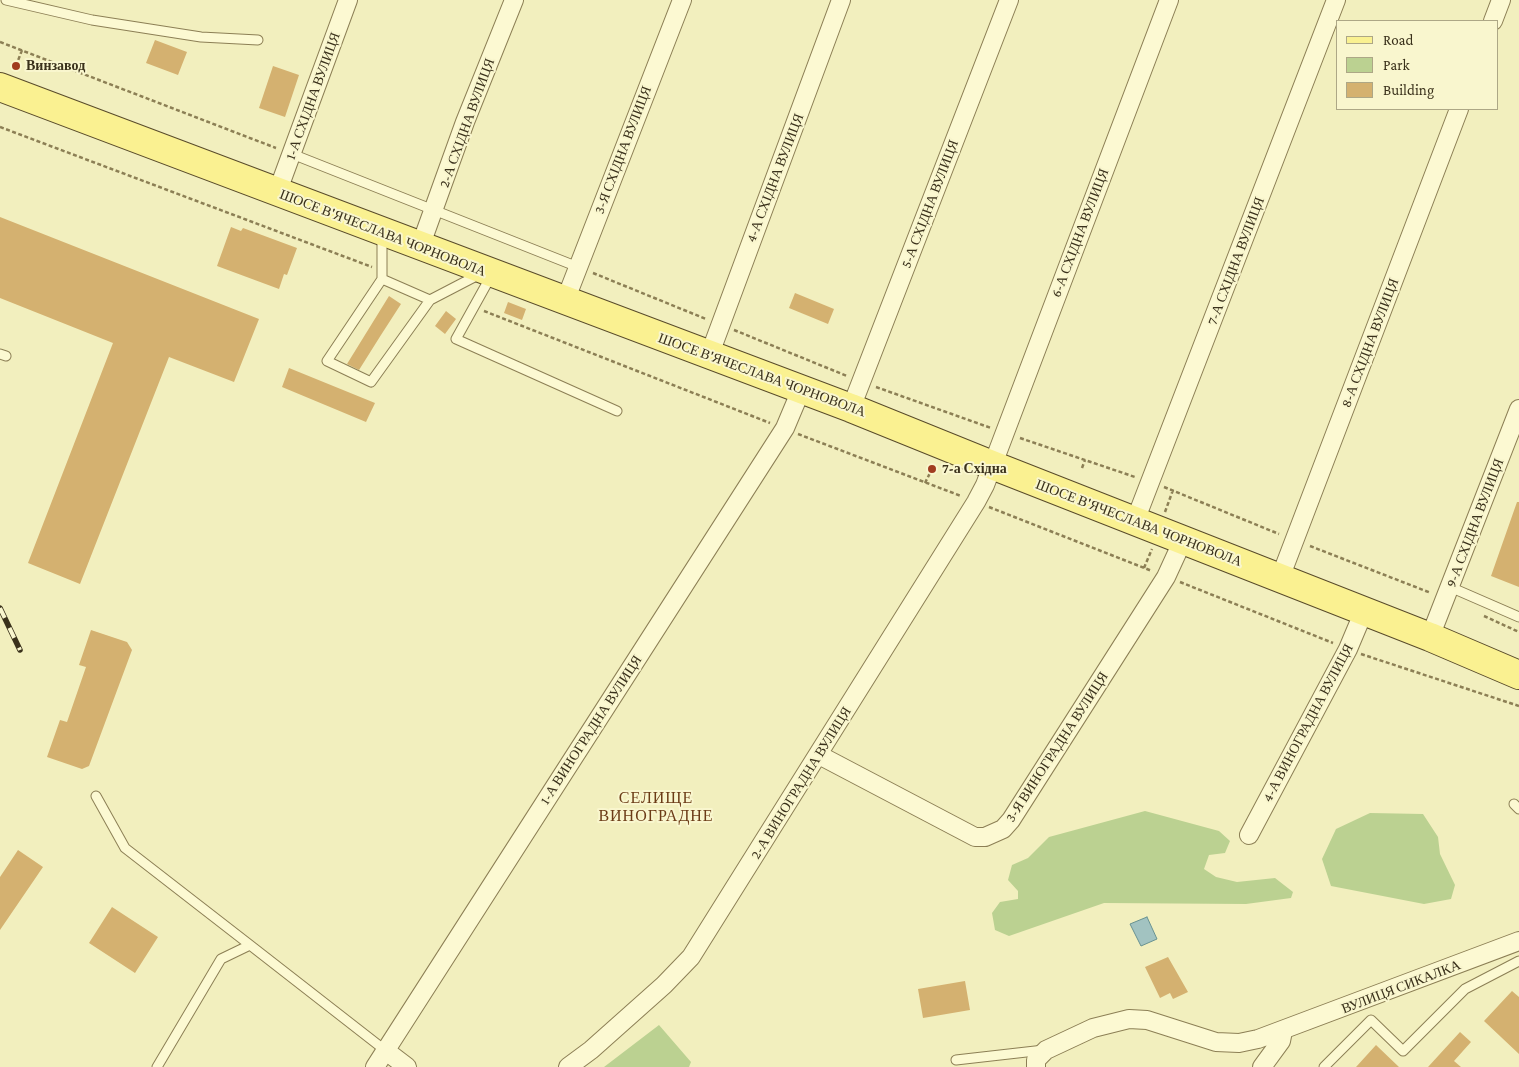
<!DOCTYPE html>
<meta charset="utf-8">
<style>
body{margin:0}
#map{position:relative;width:1519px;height:1067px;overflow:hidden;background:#f2efbe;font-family:"Crimson Pro",serif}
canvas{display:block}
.legend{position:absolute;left:1336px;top:20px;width:162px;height:90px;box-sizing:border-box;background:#f9f6ce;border:1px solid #ada786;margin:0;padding:6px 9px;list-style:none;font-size:15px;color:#3a311b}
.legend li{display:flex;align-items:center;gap:10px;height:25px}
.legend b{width:25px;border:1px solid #ada786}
</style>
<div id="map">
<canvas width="1519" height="1067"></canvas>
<ul class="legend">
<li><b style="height:6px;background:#faf191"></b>Road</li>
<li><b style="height:14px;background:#bbd191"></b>Park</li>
<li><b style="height:14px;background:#d4b170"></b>Building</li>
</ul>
</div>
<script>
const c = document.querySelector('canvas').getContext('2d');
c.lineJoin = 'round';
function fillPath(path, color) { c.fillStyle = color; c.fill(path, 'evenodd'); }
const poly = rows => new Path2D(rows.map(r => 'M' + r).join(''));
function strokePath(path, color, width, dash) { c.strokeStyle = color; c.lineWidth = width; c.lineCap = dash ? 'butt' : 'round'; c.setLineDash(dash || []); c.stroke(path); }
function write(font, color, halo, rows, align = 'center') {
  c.font = font + ' "Crimson Pro",serif'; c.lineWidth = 4; c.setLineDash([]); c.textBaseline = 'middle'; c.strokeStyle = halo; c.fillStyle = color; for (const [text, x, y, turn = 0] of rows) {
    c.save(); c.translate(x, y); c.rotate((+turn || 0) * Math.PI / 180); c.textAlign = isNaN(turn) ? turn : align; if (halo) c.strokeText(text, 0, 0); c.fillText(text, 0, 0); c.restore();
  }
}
fillPath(poly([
 [1145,811,1219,831,1230,841,1225,853,1209,855,1204,869,1216,877,1237,882,1275,878,1293,892,1291,898,1246,904,1104,903,1009,936,995,930,992,913,1000,902,1018,899,1018,891,1008,880,1012,865,1028,858,1049,837],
 [1370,813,1423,814,1438,837,1440,854,1455,885,1451,899,1424,904,1331,886,1322,859,1336,829],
 [659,1025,691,1062,689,1067,604,1067]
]), '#bbd191');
const water = poly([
 [1147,917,1157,939,1141,946,1130,924,1147,917]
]);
fillPath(water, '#a2c3c1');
strokePath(water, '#689291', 1);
fillPath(poly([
 [155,40,187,52,178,75,146,63],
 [273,66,299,75,285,117,259,108],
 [0,217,259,319,234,382,169,357,80,584,28,563,113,343,0,298],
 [231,227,241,231,243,228,297,248,287,275,284,274,279,289,217,266],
 [795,293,834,309,828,324,789,308],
 [389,296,401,304,381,335,359,370,347,364],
 [508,302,526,309,522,320,504,313],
 [446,311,456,319,445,334,435,326],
 [289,368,375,403,366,422,282,387],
 [1517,502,1519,502,1519,587,1491,576],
 [91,630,127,642,132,650,89,766,82,769,47,757,60,720,67,722,86,667,79,665],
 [18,850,43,867,0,930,0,877],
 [112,907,158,937,135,973,89,943],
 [1168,957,1188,992,1173,999,1170,993,1160,998,1145,967],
 [965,981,970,1010,923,1018,918,989],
 [1512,991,1519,997,1519,1054,1484,1021],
 [1460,1032,1471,1042,1454,1061,1461,1067,1428,1067],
 [1376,1045,1399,1067,1356,1067]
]), '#d4b170');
const lane = poly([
 [6,0,92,20,201,37,258,40],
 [292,154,578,267],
 [382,235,382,279,430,300,480,274],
 [491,276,456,339,617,411],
 [382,279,327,361,371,382,430,300],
 [0,354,6,356],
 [1450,587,1519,617],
 [96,796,125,848,250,945],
 [1514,804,1519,809],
 [956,1060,1044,1050],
 [157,1067,221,959,250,945,386,1051],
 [1324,1067,1371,1020,1403,1051,1465,989,1519,961]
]);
const street = poly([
 [1493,21,1501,0],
 [277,193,348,0],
 [420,247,465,122,514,0],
 [565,301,682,0],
 [709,356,841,0],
 [851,408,1009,0],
 [1135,521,1336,0],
 [1280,578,1459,109],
 [1430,637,1519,409],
 [819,755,975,837,985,837,1003,829,1011,820,1166,577,1183,540],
 [1249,835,1348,649,1364,611],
 [386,1051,407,1067],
 [375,1067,785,428,801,390],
 [568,1067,591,1050,664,985,691,957,976,502,985,485,1169,0],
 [1036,1067,1036,1060,1046,1050,1093,1028,1129,1019,1147,1020,1216,1042,1239,1043,1258,1039,1519,941],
 [1262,1067,1281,1041,1283,1031]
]);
const primary = poly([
 [0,87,851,408,992,465,1430,637,1519,675]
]);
strokePath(lane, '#8c7f55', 11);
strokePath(street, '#8c7f55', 20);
strokePath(primary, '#594b2a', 30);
strokePath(poly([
 [0,42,276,148],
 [16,66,22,50],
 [0,127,372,267],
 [593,273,706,319],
 [484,311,770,423],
 [734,330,847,376],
 [876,387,991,428],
 [798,434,961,496],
 [1020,438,1135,477],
 [1082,468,1085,460],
 [925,483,932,469],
 [1164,487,1279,534],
 [989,507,1152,571],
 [1165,512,1173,490],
 [1310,546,1431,593],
 [1144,568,1152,549],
 [1180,582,1333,643],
 [1484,616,1519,632],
 [1361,654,1519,706]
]), '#8c7f55', 2.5, [4, 2.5]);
strokePath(lane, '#fcf9d2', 9);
strokePath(street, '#fcf9d2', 18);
strokePath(primary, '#faf191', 28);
const rail = poly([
 [0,608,20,650]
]);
strokePath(rail, '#3a311b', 5.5);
strokePath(rail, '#f9f6ce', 4, [11]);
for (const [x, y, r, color] of [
 [16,66,5,"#a13c1f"],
 [932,469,5,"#a13c1f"]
]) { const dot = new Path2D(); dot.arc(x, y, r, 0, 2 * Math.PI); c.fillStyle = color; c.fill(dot); strokePath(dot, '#f9f6ce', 2); }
write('bold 14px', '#3a311b', '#f9f6ce', [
 ["Винзавод",26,66],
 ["7-а Східна",942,469]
], 'left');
write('14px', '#3a311b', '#f9f6ce', [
 ["1-А СХІДНА ВУЛИЦЯ",313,96,-70],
 ["2-А СХІДНА ВУЛИЦЯ",467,123,-70],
 ["3-Я СХІДНА ВУЛИЦЯ",623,150,-69],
 ["4-А СХІДНА ВУЛИЦЯ",775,178,-69],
 ["5-А СХІДНА ВУЛИЦЯ",930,204,-69],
 ["ШОСЕ В'ЯЧЕСЛАВА ЧОРНОВОЛА",383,233,21],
 ["6-А СХІДНА ВУЛИЦЯ",1080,233,-69],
 ["7-А СХІДНА ВУЛИЦЯ",1236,261,-69],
 ["8-А СХІДНА ВУЛИЦЯ",1370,343,-69],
 ["ШОСЕ В'ЯЧЕСЛАВА ЧОРНОВОЛА",762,375,20],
 ["ШОСЕ В'ЯЧЕСЛАВА ЧОРНОВОЛА",1139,523,21],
 ["9-А СХІДНА ВУЛИЦЯ",1475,523,-69],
 ["4-А ВИНОГРАДНА ВУЛИЦЯ",1308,723,-62],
 ["1-А ВИНОГРАДНА ВУЛИЦЯ",591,730,-57],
 ["3-Я ВИНОГРАДНА ВУЛИЦЯ",1057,747,-57],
 ["2-А ВИНОГРАДНА ВУЛИЦЯ",801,783,-58],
 ["ВУЛИЦЯ СИКАЛКА",1401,987,-21]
]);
c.letterSpacing = '1px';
write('16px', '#6b3b16', '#f9f6ce', [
 ["СЕЛИЩЕ",656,798],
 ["ВИНОГРАДНЕ",656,816]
]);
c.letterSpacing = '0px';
</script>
